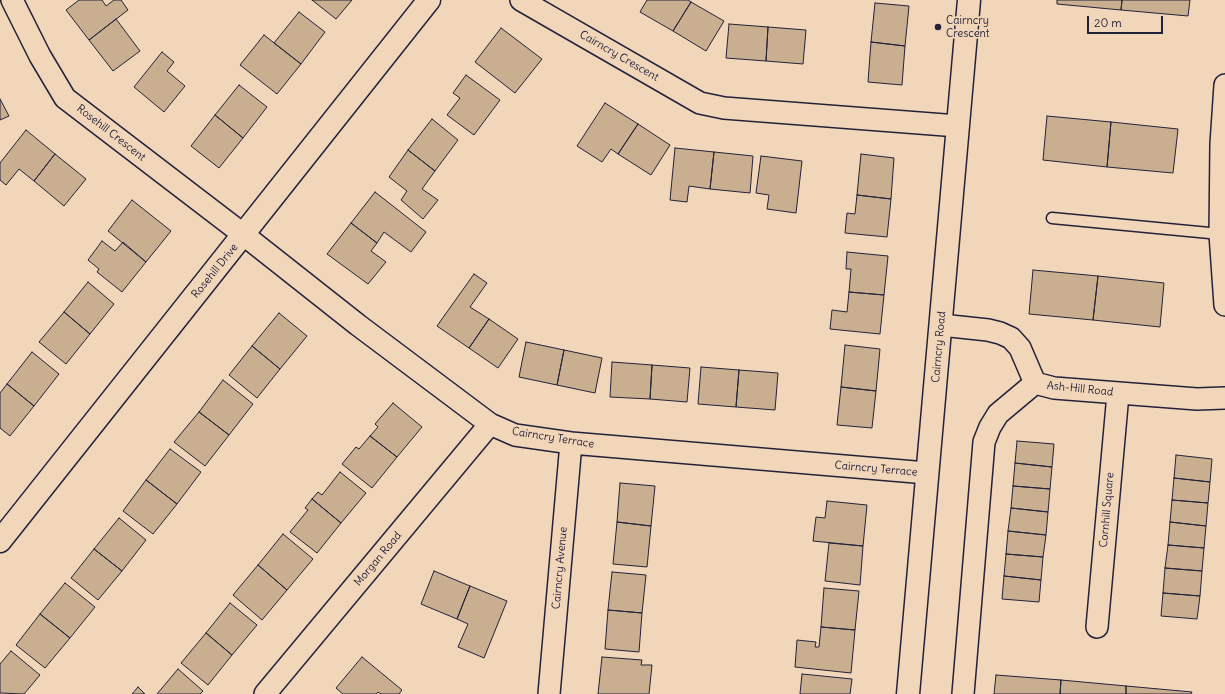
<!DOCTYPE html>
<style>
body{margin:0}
#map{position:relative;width:1225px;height:694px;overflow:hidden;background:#f2d6b9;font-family:Delius,sans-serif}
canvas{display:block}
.scale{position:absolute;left:1087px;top:16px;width:76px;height:18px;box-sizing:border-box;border:2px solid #22223b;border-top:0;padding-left:5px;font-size:12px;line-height:14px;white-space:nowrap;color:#22223b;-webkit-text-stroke:3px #f2d6b9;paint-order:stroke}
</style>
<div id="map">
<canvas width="1225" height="694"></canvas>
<div class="scale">20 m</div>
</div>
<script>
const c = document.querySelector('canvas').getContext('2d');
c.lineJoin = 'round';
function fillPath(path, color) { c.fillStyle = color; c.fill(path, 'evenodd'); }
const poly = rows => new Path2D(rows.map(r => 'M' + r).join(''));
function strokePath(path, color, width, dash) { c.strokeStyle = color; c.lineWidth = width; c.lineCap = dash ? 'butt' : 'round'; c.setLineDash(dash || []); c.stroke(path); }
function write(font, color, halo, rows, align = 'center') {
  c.font = font + ' Delius,sans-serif'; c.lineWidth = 3.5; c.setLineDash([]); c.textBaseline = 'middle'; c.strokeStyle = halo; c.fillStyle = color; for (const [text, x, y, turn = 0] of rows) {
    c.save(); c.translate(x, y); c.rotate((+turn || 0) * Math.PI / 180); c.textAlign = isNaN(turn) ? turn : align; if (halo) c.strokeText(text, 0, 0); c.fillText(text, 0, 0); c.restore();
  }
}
const building = poly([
 [79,0,102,0,106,6,114,0,121,0,128,10,89,40,66,10,79,0],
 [312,0,352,0,336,19,312,0],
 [647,0,688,0,691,2,673,31,640,12,647,0],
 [1057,0,1122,0,1121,10,1057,4,1057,0],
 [1122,0,1190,0,1188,16,1121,10,1122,0],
 [691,2,724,21,706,51,673,31,691,2],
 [875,3,909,6,905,46,871,42,875,3],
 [299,12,325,32,301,64,274,43,299,12],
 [116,19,140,51,113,71,89,40,116,19],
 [729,24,768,27,766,61,726,58,729,24],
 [768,27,806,30,803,64,766,61,768,27],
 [501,28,542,59,515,93,475,62,501,28],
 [264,35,301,64,277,94,240,65,264,35],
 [871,42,905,46,902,85,868,82,871,42],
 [162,52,174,62,167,71,185,86,164,112,134,87,162,52],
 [466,75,500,100,474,135,447,115,460,98,453,93,466,75],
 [239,85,267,107,243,138,215,115,239,85],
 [0,99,9,116,0,120,0,99],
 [605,103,638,124,618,154,611,149,602,162,577,146,605,103],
 [215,115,243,138,219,168,191,146,215,115],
 [1047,116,1111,122,1107,167,1043,160,1047,116],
 [432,119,458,140,435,171,408,150,432,119],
 [1111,122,1178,129,1173,173,1107,167,1111,122],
 [638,124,670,145,651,175,618,154,638,124],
 [26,130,55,154,34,181,19,169,6,185,0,180,0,163,26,130],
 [675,148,714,152,710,189,689,186,687,202,670,200,675,148],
 [408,150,435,171,422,189,438,200,423,219,401,200,407,191,389,177,408,150],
 [714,152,753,156,750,193,710,189,714,152],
 [55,154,86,179,64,206,34,181,55,154],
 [861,154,894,158,891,199,857,195,861,154],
 [761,156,802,161,796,213,767,209,769,195,756,193,761,156],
 [375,192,426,232,411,252,384,232,377,243,351,223,375,192],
 [857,195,891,199,887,237,845,233,847,213,855,214,857,195],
 [132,200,171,231,146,262,108,231,132,200],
 [351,223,377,243,371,251,386,262,368,284,327,254,351,223],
 [102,241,115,251,123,242,146,262,122,292,97,272,99,269,88,260,102,241],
 [847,252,888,256,884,295,849,292,851,269,846,269,847,252],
 [1033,270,1098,276,1093,320,1029,314,1033,270],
 [474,274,487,283,470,307,489,319,469,348,437,326,474,274],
 [1098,276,1164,283,1160,327,1093,320,1098,276],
 [88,282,114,304,90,334,64,312,88,282],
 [849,292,884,295,880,334,830,329,832,310,847,312,849,292],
 [64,312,90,334,66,364,39,342,64,312],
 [279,313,307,336,280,369,252,346,279,313],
 [489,319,518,339,498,368,469,348,489,319],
 [526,342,564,350,557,385,519,377,526,342],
 [845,345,880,349,876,391,841,387,845,345],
 [252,346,280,369,257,398,229,375,252,346],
 [564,350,602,358,595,393,557,385,564,350],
 [32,352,59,374,34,406,7,384,32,352],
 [612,362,652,365,650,399,610,397,612,362],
 [652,365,690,368,687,402,650,399,652,365],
 [701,367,739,370,736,407,698,404,701,367],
 [739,370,778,373,775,410,736,407,739,370],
 [223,380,253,404,229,435,199,412,223,380],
 [7,384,34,406,10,436,0,428,0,393,7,384],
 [841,387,876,391,872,428,837,425,841,387],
 [393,403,422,427,397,457,370,436,378,427,375,424,393,403],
 [199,412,229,435,205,466,174,442,199,412],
 [370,436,397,457,372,488,342,464,356,447,359,449,370,436],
 [1017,441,1054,444,1052,467,1015,463,1017,441],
 [170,449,201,472,177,504,146,480,170,449],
 [1176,455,1212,459,1210,482,1174,478,1176,455],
 [1015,463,1052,467,1050,489,1013,486,1015,463],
 [340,472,366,493,341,523,312,499,318,492,322,495,340,472],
 [1174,478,1210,482,1208,503,1172,500,1174,478],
 [146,480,177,504,153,534,123,511,146,480],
 [620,483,655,486,651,526,617,522,620,483],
 [1013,486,1050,489,1048,512,1011,508,1013,486],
 [312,499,341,523,317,553,290,532,308,510,305,508,312,499],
 [1172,500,1208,503,1206,526,1170,522,1172,500],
 [827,501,867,505,863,546,813,541,816,517,825,518,827,501],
 [1011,508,1048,512,1046,535,1008,531,1011,508],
 [119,518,146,540,122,571,94,549,119,518],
 [617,522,651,526,647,567,613,564,617,522],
 [1170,522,1206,526,1204,548,1168,545,1170,522],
 [1008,531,1046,535,1043,557,1006,554,1008,531],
 [283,534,313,559,287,590,258,565,283,534],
 [829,543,863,546,860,585,825,581,829,543],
 [1168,545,1204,548,1202,571,1165,568,1168,545],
 [94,549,122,571,98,600,71,578,94,549],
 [1006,554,1043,557,1041,580,1004,576,1006,554],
 [258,565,287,590,262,620,233,595,258,565],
 [1165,568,1202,571,1200,596,1163,593,1165,568],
 [434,571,470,586,457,619,421,604,434,571],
 [612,572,646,575,642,613,608,610,612,572],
 [1004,576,1041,580,1039,602,1002,599,1004,576],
 [65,583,95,607,70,638,40,614,65,583],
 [470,586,507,601,484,658,458,647,468,624,457,619,470,586],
 [824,588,859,591,855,630,821,627,824,588],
 [1163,593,1200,596,1197,619,1161,616,1163,593],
 [230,603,257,625,232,655,206,633,230,603],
 [608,610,642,613,639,652,605,649,608,610],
 [40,614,70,638,45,668,16,645,40,614],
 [821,627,855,630,851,673,795,667,797,640,816,642,815,647,819,647,821,627],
 [206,633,232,655,208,685,181,663,206,633],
 [11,651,40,675,24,694,0,693,0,664,11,651],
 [362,657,402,690,399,694,381,694,378,692,376,694,343,694,336,688,362,657],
 [602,657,642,660,641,665,652,665,649,694,598,694,602,657],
 [178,669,203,691,200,694,157,694,178,669],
 [802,674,852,679,850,694,800,694,802,674],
 [996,675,1061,680,1060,694,994,694,996,675],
 [1061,680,1126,686,1126,694,1060,694,1061,680],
 [1126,686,1192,692,1191,694,1126,694,1126,686],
 [138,687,145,694,132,694,138,687]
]);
fillPath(building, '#c9ae8f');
strokePath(building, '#22223b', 1);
const service = poly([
 [1052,218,1220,234]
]);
const minor = poly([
 [12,0,40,56,65,98,244,235,358,325,490,424,515,435,571,443,927,473],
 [521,0,700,103,724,108,958,126],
 [1225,85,1221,144,1220,234,1225,305],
 [941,325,988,330,1000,333,1011,338,1020,348,1035,383,1054,388,1197,399,1225,398],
 [1097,627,1118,394],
 [265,694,490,424],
 [549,694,571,443],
 [963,694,984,442,990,427,998,414,1035,383]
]);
const tertiary = poly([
 [0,541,429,0],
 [908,694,969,0]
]);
strokePath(service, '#22223b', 13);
strokePath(minor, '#22223b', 24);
strokePath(tertiary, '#22223b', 25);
strokePath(service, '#f2d6b9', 10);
strokePath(minor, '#f2d6b9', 21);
strokePath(tertiary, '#f2d6b9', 22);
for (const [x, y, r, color] of [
 [938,27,4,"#22223b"]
]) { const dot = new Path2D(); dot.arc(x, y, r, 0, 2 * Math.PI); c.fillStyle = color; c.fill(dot); strokePath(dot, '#f2d6b9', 1.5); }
write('11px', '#22223b', '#f2d6b9', [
 ["Cairncry",946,21],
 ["Crescent",946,34]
], 'left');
write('11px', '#22223b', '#f2d6b9', [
 ["Cairncry Crescent",619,56,30],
 ["Rosehill Crescent",111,133,38],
 ["Rosehill Drive",215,271,-51],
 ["Cairncry Road",939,347,-85],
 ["Ash-Hill Road",1080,389,6],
 ["Cairncry Terrace",553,438,9],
 ["Cairncry Terrace",876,469,5],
 ["Cornhill Square",1107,510,-85],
 ["Morgan Road",378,559,-50],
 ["Cairncry Avenue",560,568,-85]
]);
</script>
